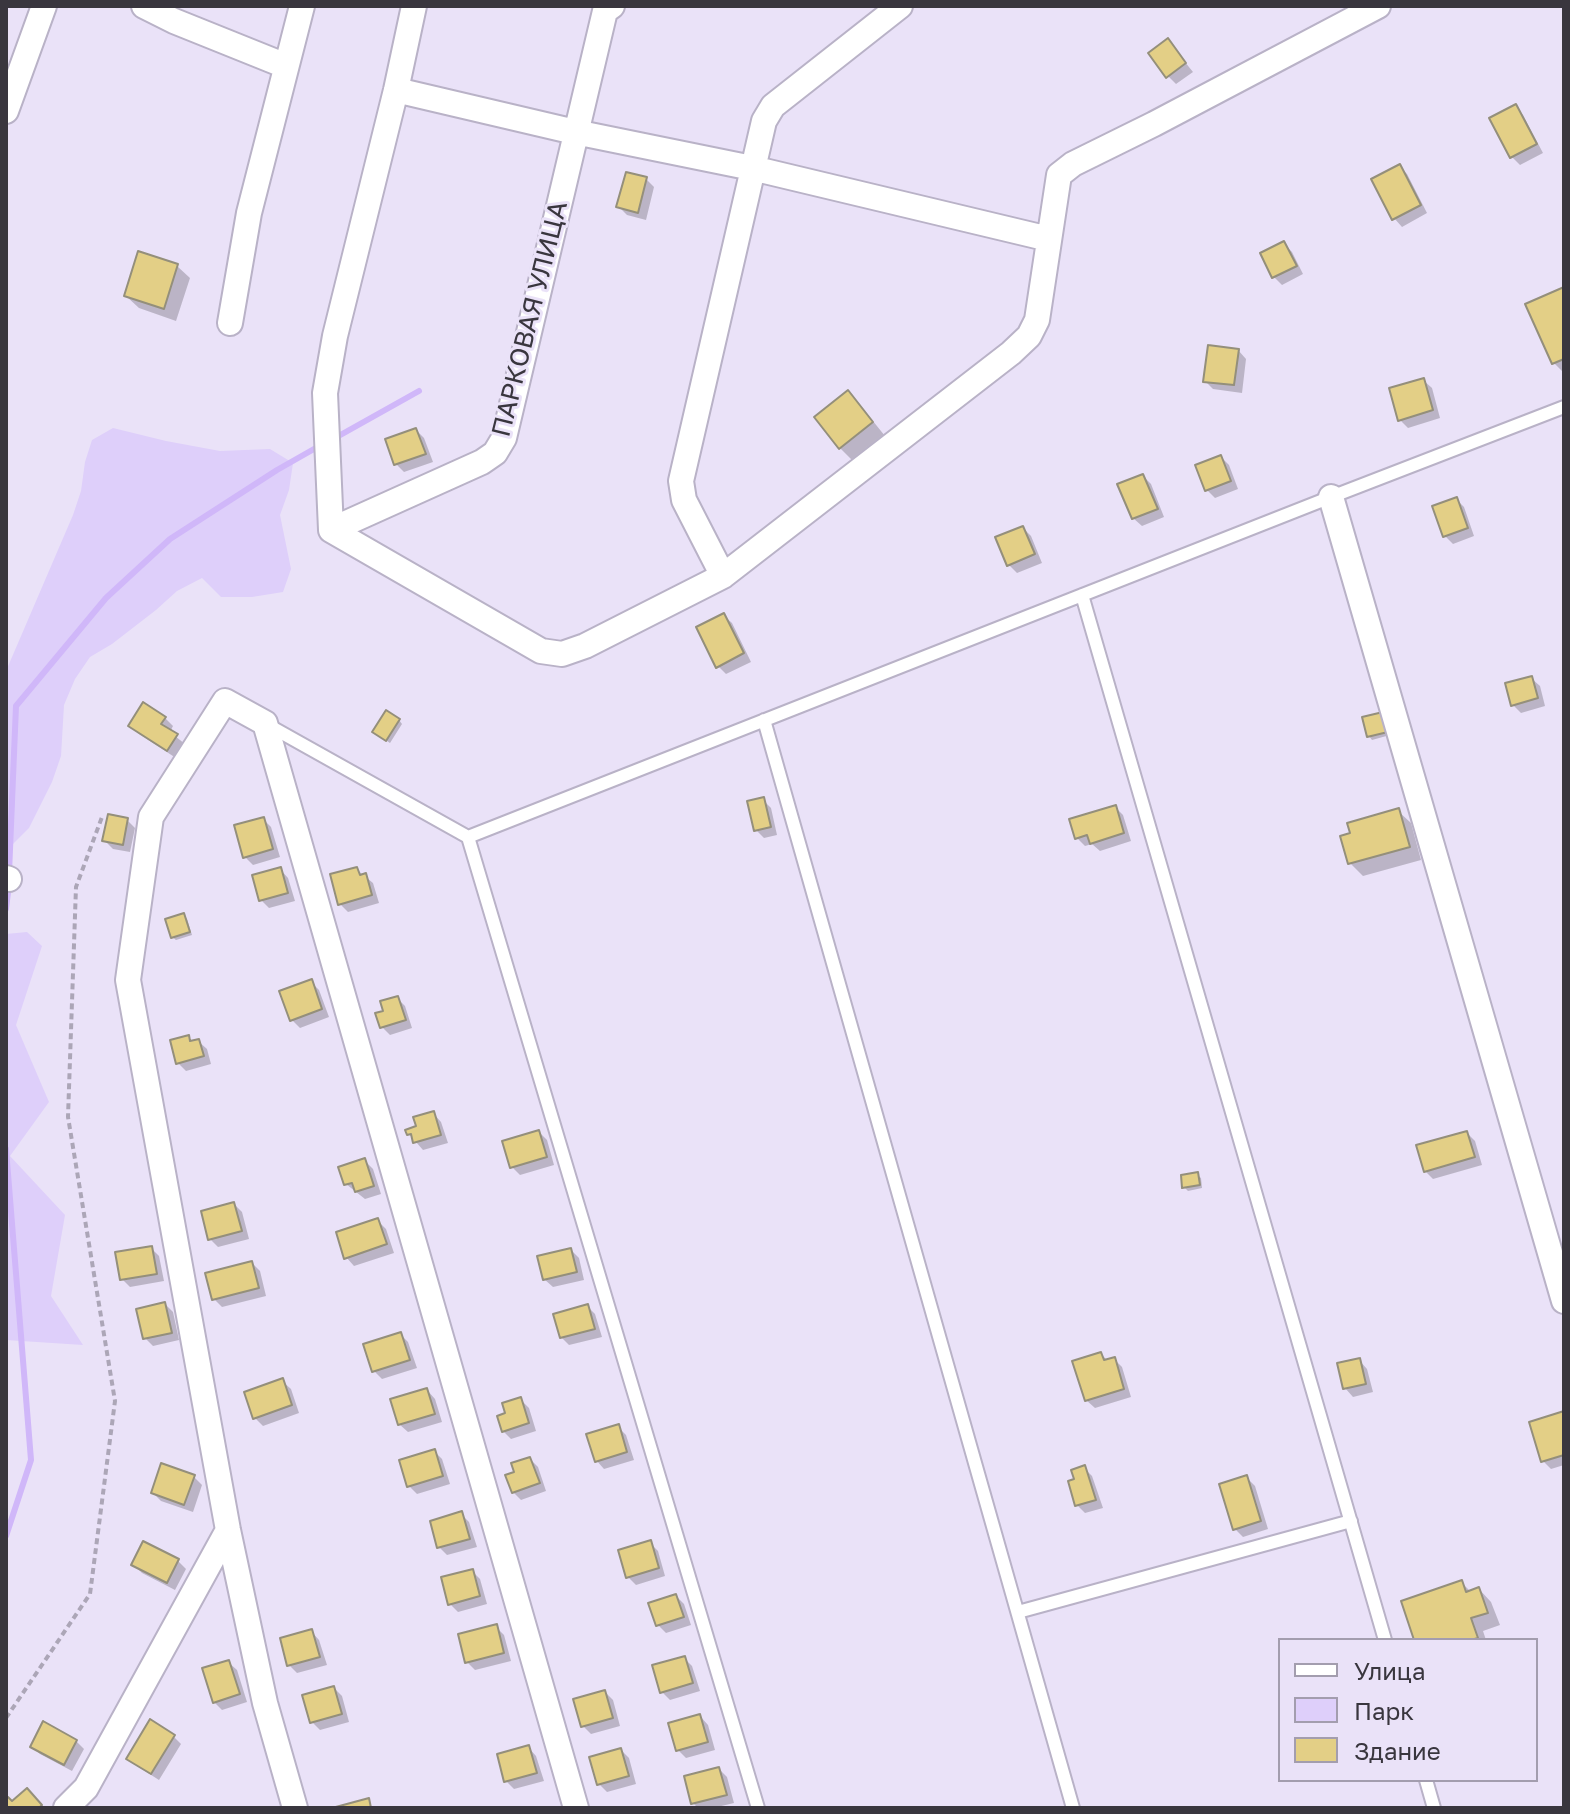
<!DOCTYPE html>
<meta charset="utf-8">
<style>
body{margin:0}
#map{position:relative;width:1570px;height:1814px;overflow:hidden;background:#eae2f8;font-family:"Golos Text",sans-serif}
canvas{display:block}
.frame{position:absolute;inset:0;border:8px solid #39363e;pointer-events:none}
.legend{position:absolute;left:1278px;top:1638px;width:260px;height:144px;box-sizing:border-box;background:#eae2f8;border:2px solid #a39dae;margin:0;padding:10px 14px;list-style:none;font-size:24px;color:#39363e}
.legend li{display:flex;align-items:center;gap:16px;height:40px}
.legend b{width:40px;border:2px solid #a39dae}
</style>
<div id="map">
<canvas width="1570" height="1814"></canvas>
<div class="frame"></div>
<ul class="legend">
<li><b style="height:10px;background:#fff"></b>Улица</li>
<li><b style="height:22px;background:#decffa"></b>Парк</li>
<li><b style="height:22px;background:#e3cf86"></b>Здание</li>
</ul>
</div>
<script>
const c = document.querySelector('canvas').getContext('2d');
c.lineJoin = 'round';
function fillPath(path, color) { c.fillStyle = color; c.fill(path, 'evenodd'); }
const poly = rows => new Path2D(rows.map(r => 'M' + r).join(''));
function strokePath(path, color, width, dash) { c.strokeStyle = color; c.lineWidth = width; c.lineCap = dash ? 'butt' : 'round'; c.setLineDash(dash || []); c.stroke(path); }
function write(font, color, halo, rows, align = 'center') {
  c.font = font + ' "Golos Text",sans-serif'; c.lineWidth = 6; c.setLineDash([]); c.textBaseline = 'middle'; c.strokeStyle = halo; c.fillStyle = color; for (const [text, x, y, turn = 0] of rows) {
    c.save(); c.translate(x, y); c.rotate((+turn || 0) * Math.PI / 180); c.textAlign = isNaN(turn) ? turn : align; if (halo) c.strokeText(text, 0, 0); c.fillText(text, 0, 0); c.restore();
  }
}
fillPath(poly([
 [113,428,166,441,220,451,270,449,293,463,289,490,280,515,291,569,283,592,252,597,221,597,202,578,177,591,156,610,112,644,90,657,75,679,64,705,61,756,52,782,29,828,11,846,6,846,6,671,73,515,81,491,85,462,92,440],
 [27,932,42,946,16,1025,49,1102,10,1156,65,1215,51,1296,83,1345,6,1340,6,934]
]), '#decffa');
fillPath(poly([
 [1168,41,1193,72,1176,84,1168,76],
 [1515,106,1523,115,1543,153,1520,165,1512,157],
 [1399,166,1407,174,1427,213,1402,227,1394,218],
 [646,179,654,187,646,220,627,215,619,207],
 [1284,244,1292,252,1303,274,1282,285,1274,277],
 [177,266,190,278,176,321,139,308,126,296],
 [1564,289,1564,373,1554,363],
 [1238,350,1246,359,1242,393,1213,389,1205,381],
 [1423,380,1432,388,1440,418,1408,428,1400,420],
 [848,393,860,405,885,436,853,461,840,448,816,417],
 [416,430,424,438,433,462,404,472,396,464],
 [1221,457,1229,465,1238,489,1215,498,1207,490],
 [1143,476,1151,484,1164,517,1142,526,1133,518],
 [1456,499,1464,507,1474,536,1453,544,1445,536],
 [1023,528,1031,536,1042,563,1017,573,1009,565],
 [723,615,732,623,751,662,726,674,718,666],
 [1531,678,1540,686,1545,706,1521,713,1513,705],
 [1382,714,1390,735,1372,740,1369,736],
 [165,718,173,726,170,732,185,744,176,758,139,734,131,726],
 [399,720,402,724,390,743,378,735],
 [763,800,771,808,777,835,764,838,756,830],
 [1115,807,1123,815,1131,841,1100,851,1092,844,1085,846,1077,838],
 [1398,811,1411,823,1421,860,1363,876,1350,863],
 [263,819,271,827,280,857,253,865,245,857],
 [127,820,135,828,130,852,113,849,105,841],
 [280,869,288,878,295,901,269,908,261,900],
 [356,869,373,883,379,903,348,912,340,904],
 [184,915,187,919,192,935,176,940,172,937],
 [311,982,319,990,329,1017,300,1028,292,1020],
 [397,998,405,1006,412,1028,390,1035,382,1027,385,1012],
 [188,1038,193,1042,198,1041,207,1049,211,1064,186,1071,178,1063],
 [433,1113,441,1122,448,1143,423,1150,409,1134],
 [539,1132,547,1140,554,1165,520,1175,512,1167],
 [1467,1133,1475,1141,1482,1165,1433,1179,1425,1171],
 [365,1161,373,1169,381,1194,365,1199,346,1184],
 [1197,1175,1201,1178,1202,1188,1188,1191,1184,1187],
 [234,1204,242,1212,249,1239,218,1247,210,1239],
 [377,1220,386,1229,394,1253,354,1266,346,1257],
 [151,1248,159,1256,164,1281,130,1287,122,1279],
 [571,1250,579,1258,584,1280,553,1287,544,1279],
 [252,1263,260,1271,266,1296,222,1307,214,1299],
 [165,1304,173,1312,179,1340,153,1346,145,1338],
 [587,1306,595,1314,602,1337,569,1345,561,1337],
 [400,1334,408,1342,417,1368,382,1379,374,1371],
 [1101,1354,1108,1361,1114,1359,1122,1367,1131,1397,1095,1408,1086,1400],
 [1359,1360,1367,1369,1373,1392,1353,1397,1345,1388],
 [282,1381,291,1389,299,1413,263,1426,255,1418],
 [427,1390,435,1399,442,1422,408,1432,399,1424],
 [520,1399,529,1408,536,1431,511,1439,503,1431,508,1414],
 [1564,1414,1564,1465,1551,1469,1543,1461],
 [618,1427,626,1435,634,1460,604,1469,596,1460],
 [434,1451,442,1459,450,1484,417,1494,409,1486],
 [530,1459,538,1467,546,1491,521,1500,513,1492],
 [1084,1468,1092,1476,1103,1508,1085,1513,1077,1505,1077,1481],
 [194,1477,202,1485,193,1512,161,1501,153,1493],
 [1247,1478,1255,1486,1268,1529,1243,1537,1235,1529],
 [461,1514,469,1522,477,1547,447,1555,439,1547],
 [650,1543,658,1551,665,1576,636,1585,628,1577],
 [178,1561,186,1569,175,1590,142,1573,134,1565],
 [472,1571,480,1579,487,1604,458,1612,450,1604],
 [1461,1582,1471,1592,1479,1589,1491,1602,1500,1625,1483,1631,1486,1640,1417,1640],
 [676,1596,684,1604,691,1625,666,1633,658,1625],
 [496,1627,504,1635,511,1661,475,1670,467,1662],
 [311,1631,319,1640,327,1665,297,1673,289,1665],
 [684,1658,692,1666,700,1691,670,1700,662,1692],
 [228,1662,237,1670,247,1702,222,1710,214,1702],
 [334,1688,342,1696,349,1722,320,1730,312,1722],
 [605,1692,613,1700,620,1726,591,1734,583,1726],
 [700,1716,708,1725,715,1750,686,1758,678,1750],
 [173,1736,181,1744,159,1780,137,1766,129,1758],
 [76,1741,84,1749,72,1771,40,1754,32,1746],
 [528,1747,536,1756,544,1781,514,1789,506,1781],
 [621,1750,629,1758,636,1784,607,1792,599,1784],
 [719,1769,727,1777,734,1803,713,1808,698,1808,693,1803]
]), '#0003');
strokePath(poly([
 [335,438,419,391],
 [9,873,16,706,106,598,170,539,277,470,321,445],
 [6,909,9,884],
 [6,1149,31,1460,6,1536]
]), '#d0b7f9', 6);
const building = poly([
 [1168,38,1186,63,1166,78,1148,53,1168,38],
 [1516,104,1537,144,1510,158,1489,118,1516,104],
 [1400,164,1421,205,1392,220,1371,179,1400,164],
 [626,172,647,177,638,213,616,207,626,172],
 [1284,241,1297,266,1272,278,1260,253,1284,241],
 [138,251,178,264,164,309,124,296,138,251],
 [1564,287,1564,359,1552,364,1525,304,1564,287],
 [1208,345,1239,349,1234,385,1203,382,1208,345],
 [1424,378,1433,410,1398,421,1389,388,1424,378],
 [848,390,873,422,839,449,814,417,848,390],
 [416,428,426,454,394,465,385,439,416,428],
 [1221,455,1231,481,1205,491,1195,465,1221,455],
 [1143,474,1158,509,1132,519,1117,484,1143,474],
 [1457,497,1468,528,1443,537,1432,506,1457,497],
 [1023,526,1035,554,1007,566,995,537,1023,526],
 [724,613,744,653,716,668,696,627,724,613],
 [1532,676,1538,698,1511,706,1505,683,1532,676],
 [143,702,166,717,161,724,178,734,167,751,128,726,143,702],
 [386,710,400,719,386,741,372,732,386,710],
 [1383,712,1388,732,1367,737,1362,717,1383,712],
 [764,797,771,827,754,831,747,801,764,797],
 [1116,805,1124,833,1090,844,1087,835,1075,839,1069,819,1116,805],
 [1399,808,1410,847,1348,864,1340,836,1350,833,1347,823,1399,808],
 [108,814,128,818,123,845,102,841,108,814],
 [264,817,273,849,243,858,234,825,264,817],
 [281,867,288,893,259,901,252,875,281,867],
 [357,867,360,875,366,873,372,895,338,905,330,874,357,867],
 [184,913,190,932,171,938,165,919,184,913],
 [312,979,322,1009,290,1021,279,991,312,979],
 [398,996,406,1020,380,1028,375,1013,383,1011,380,1001,398,996],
 [189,1035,190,1041,199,1039,204,1056,176,1064,170,1040,189,1035],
 [434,1111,441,1135,413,1143,411,1134,407,1135,405,1130,416,1126,413,1117,434,1111],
 [539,1130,547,1157,510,1168,502,1141,539,1130],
 [1467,1131,1475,1157,1424,1172,1416,1145,1467,1131],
 [365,1158,374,1186,355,1192,352,1183,344,1185,338,1167,365,1158],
 [1198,1172,1200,1185,1182,1188,1181,1175,1198,1172],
 [234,1202,242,1231,208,1240,201,1211,234,1202],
 [378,1218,387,1244,344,1259,336,1232,378,1218],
 [152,1246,157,1274,120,1280,115,1252,152,1246],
 [571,1248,577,1272,543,1280,537,1256,571,1248],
 [252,1261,259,1288,212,1300,205,1273,252,1261],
 [165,1302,172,1333,143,1339,136,1309,165,1302],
 [588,1304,595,1329,560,1338,553,1314,588,1304],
 [401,1332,410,1360,372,1372,363,1344,401,1332],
 [1101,1352,1104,1360,1115,1357,1124,1389,1085,1401,1072,1361,1101,1352],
 [1360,1358,1366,1384,1343,1389,1337,1363,1360,1358],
 [283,1378,292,1405,253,1419,244,1392,283,1378],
 [427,1388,435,1414,398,1425,390,1399,427,1388],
 [521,1397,529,1423,502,1432,497,1416,505,1413,502,1403,521,1397],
 [1564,1411,1564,1455,1541,1462,1529,1422,1564,1411],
 [619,1424,627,1452,595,1462,586,1434,619,1424],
 [435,1449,443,1476,407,1487,399,1460,435,1449],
 [530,1457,540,1483,512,1493,505,1475,514,1472,511,1463,530,1457],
 [161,1463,195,1475,184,1505,151,1493,161,1463],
 [1085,1465,1096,1500,1075,1506,1068,1481,1074,1479,1071,1470,1085,1465],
 [1247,1475,1261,1521,1233,1530,1219,1484,1247,1475],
 [462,1511,470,1539,437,1548,430,1521,462,1511],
 [651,1540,659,1568,626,1578,618,1550,651,1540],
 [143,1541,179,1559,167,1583,131,1565,143,1541],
 [473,1569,480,1596,448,1605,441,1577,473,1569],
 [1462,1580,1466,1592,1479,1587,1488,1613,1471,1618,1478,1638,1471,1640,1414,1640,1401,1601,1462,1580],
 [676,1594,684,1617,656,1626,648,1603,676,1594],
 [497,1624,504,1653,465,1663,458,1634,497,1624],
 [312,1629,320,1657,287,1666,280,1638,312,1629],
 [685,1656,693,1683,660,1693,652,1665,685,1656],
 [229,1660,240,1694,213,1703,202,1668,229,1660],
 [334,1686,342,1714,310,1723,302,1695,334,1686],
 [605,1690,613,1718,581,1727,573,1699,605,1690],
 [700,1714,708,1742,676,1751,668,1723,700,1714],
 [150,1719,175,1735,151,1774,126,1759,150,1719],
 [43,1721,77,1740,64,1765,30,1747,43,1721],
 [529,1745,537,1773,504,1782,497,1754,529,1745],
 [621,1748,629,1776,597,1785,589,1757,621,1748],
 [719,1767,727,1795,691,1804,684,1776,719,1767],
 [27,1788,42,1805,39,1808,6,1808,6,1799,8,1797,12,1801,27,1788],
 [369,1798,371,1808,332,1808,369,1798]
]);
fillPath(building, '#e3cf86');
strokePath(building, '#948f7b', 2);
const lane = poly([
 [1082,595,1385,1640],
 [764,720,1073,1808],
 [266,724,468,837,1331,497,1564,407],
 [468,837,758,1808],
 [1018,1612,1351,1521],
 [1426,1780,1434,1808]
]);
const street = poly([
 [144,6,174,21,286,66],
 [396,90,575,132,752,168,1049,239],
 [6,111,44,6],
 [230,323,249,213,302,6],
 [1331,497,1564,1301],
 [331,530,541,651,562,654,585,646,723,576,1011,353,1029,336,1037,320,1059,175,1073,164,1154,124,1378,6],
 [331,530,482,462,495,453,504,438,605,11,612,6],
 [331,530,325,393,335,336,396,90,414,6],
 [723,576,684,500,681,481,764,121,773,106,900,6],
 [6,878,9,879],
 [66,1808,86,1788,228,1530],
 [295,1808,265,1703,228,1530,128,980,151,817,225,701,265,723,576,1808]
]);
strokePath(lane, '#b9b2c7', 16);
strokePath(street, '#b9b2c7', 28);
strokePath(poly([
 [6,1718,90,1594,115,1401,68,1117,76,887,102,817]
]), '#aca6b7', 4, [6, 4]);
strokePath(lane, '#fff', 12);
strokePath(street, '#fff', 24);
write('26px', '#39363e', '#eae2f8', [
 ["ПАРКОВАЯ УЛИЦА",530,319,-76]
]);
</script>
